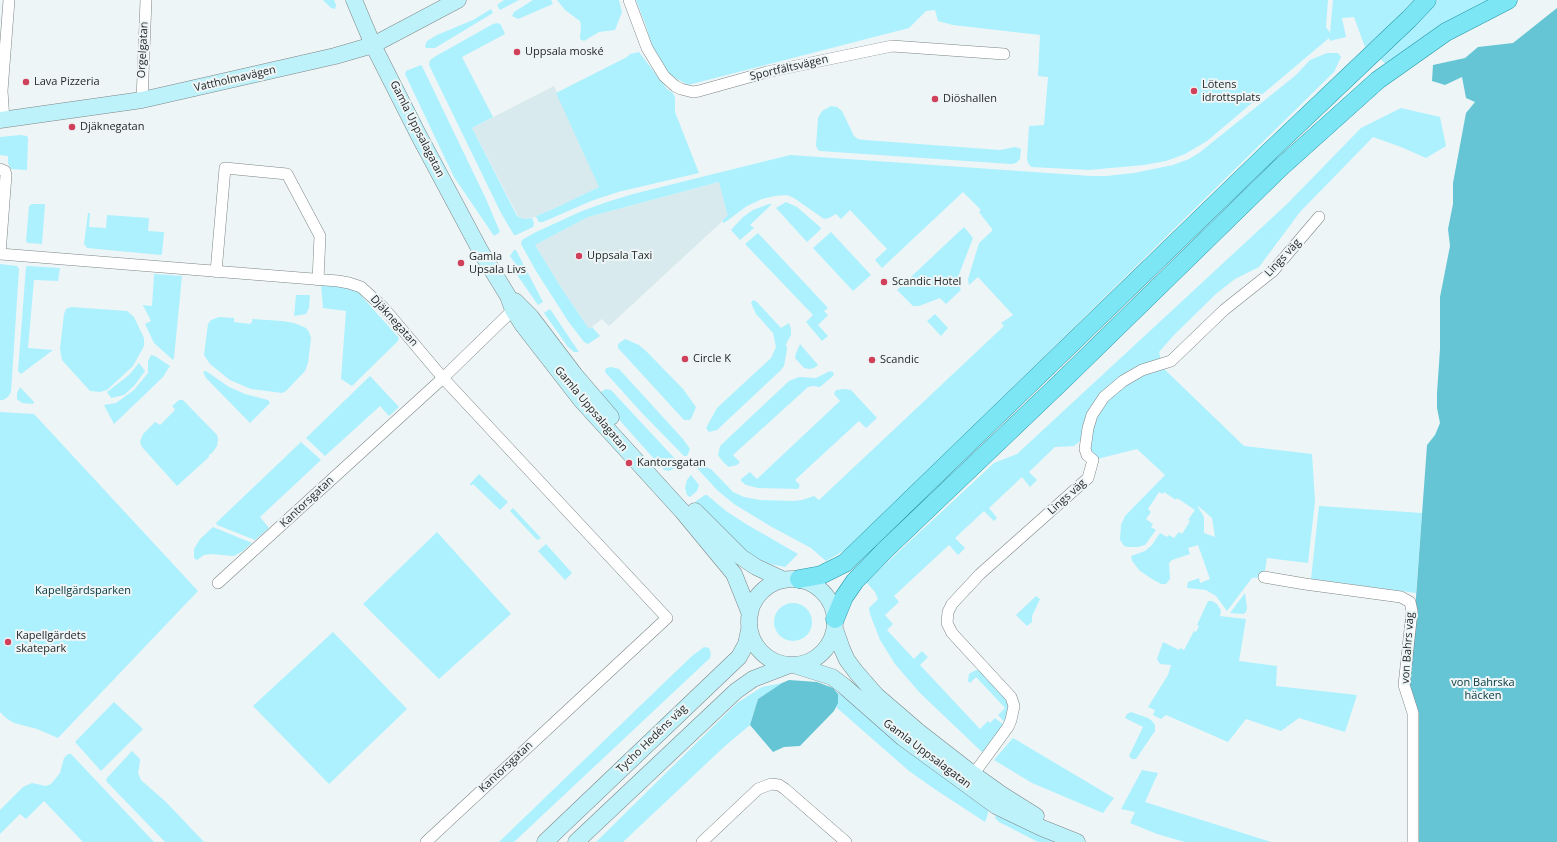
<!DOCTYPE html>
<meta charset="utf-8">
<style>
body{margin:0}
canvas{display:block;background:#edf5f6}
</style>
<canvas width="1557" height="842"></canvas>
<script>
const c = document.querySelector('canvas').getContext('2d');
c.lineJoin = 'round';
function fillPath(path, color) { c.fillStyle = color; c.fill(path, 'evenodd'); }
const poly = rows => new Path2D(rows.map(r => 'M' + r).join(''));
function strokePath(path, color, width, dash) { c.strokeStyle = color; c.lineWidth = width; c.lineCap = dash ? 'butt' : 'round'; c.setLineDash(dash || []); c.stroke(path); }
function write(font, color, halo, rows, align = 'center') {
  c.font = font + ' "Open Sans",sans-serif'; c.lineWidth = 4; c.setLineDash([]); c.textBaseline = 'middle'; c.strokeStyle = halo; c.fillStyle = color; for (const [text, x, y, turn = 0] of rows) {
    c.save(); c.translate(x, y); c.rotate((+turn || 0) * Math.PI / 180); c.textAlign = isNaN(turn) ? turn : align; if (halo) c.strokeText(text, 0, 0); c.fillText(text, 0, 0); c.restore();
  }
}
fillPath(poly([
 [554,86,599,187,551,210,538,215,536,217,524,219,518,216,472,128],
 [720,182,727,213,729,215,609,326,602,319,589,329,562,289,535,245,588,217]
]), '#d8eaed');
fillPath(poly([
 [323,0,334,0,336,5,335,9,331,8],
 [504,0,519,0,500,10,497,5],
 [533,0,551,0,553,4,518,19,512,16,514,12],
 [557,0,619,0,622,12,615,30,599,32,584,41,580,39,581,26,580,21,565,10],
 [636,0,1328,0,1326,27,1330,33,1333,0,1414,0,1384,31,1365,47,1354,17,1342,18,1346,37,1330,41,1329,38,1207,141,1185,154,1166,161,1144,165,1089,170,1031,167,1028,163,1027,159,1029,126,1044,125,1048,77,1038,76,1040,35,953,25,938,21,935,10,926,11,909,28,688,85,670,75,652,48,646,26],
 [1438,0,1491,0,1387,65,1379,58],
 [491,9,493,13,435,48,426,48,425,46,427,41,437,35,473,20],
 [498,23,501,25,505,34,462,57,493,117,472,128,517,216,524,219,532,218,534,223,533,227,516,235,514,235,501,213,429,65,430,60,436,56,493,24],
 [639,52,667,89,673,93,675,98,675,112,699,173,618,192,591,201,543,222,539,222,536,217,538,215,551,210,599,187,556,93,627,57,630,54],
 [1327,53,1338,53,1341,57,1334,72,857,540,845,550,826,561,811,548,770,526,734,504,717,490,697,468,703,466,711,469,733,492,744,497,760,500,793,501,802,500,814,496,819,500,1004,326,1001,323,1013,315,978,277,969,285,968,279,979,243,992,231,992,229,979,212,981,210,963,192,882,268,875,260,887,249,850,210,841,219,836,214,829,218,824,219,794,198,787,195,775,196,762,199,747,206,724,223,722,221,728,215,727,213,719,182,588,217,535,245,562,289,589,329,592,327,600,336,588,344,584,342,568,321,536,271,521,244,522,240,536,232,582,211,607,202,633,194,790,155,1091,176,1106,176,1134,173,1173,165,1189,159,1199,153,1296,75,1310,60],
 [421,65,422,66,486,199,500,232,494,236,454,177,405,74,406,71],
 [831,106,837,107,842,111,854,136,858,139,865,140,1000,150,1015,147,1021,149,1020,159,1016,163,1011,164,820,151,818,150,816,146,818,118,822,111],
 [1401,108,1440,117,1446,146,1426,158,1401,147,1373,137,1300,212,1259,267,1235,279,1217,293,1175,334,1159,352,1161,360,1105,391,1084,438,1074,446,1055,447,1029,472,1037,480,1030,487,1022,477,989,508,997,518,994,521,984,511,955,538,965,548,958,555,949,545,894,596,899,602,885,615,893,624,887,630,914,659,922,651,928,657,920,665,980,729,988,721,990,723,995,718,1004,725,983,753,920,693,895,664,880,640,870,614,869,608,878,599,875,592,866,582,994,463,1017,454,1287,204,1361,128],
 [20,135,27,136,28,138,27,170,11,169,8,163,8,156,0,155,0,137],
 [786,202,797,207,820,227,821,229,807,242,776,208],
 [32,204,45,204,42,244,28,243,26,241,29,206],
 [769,204,772,204,750,225,754,228,740,240,731,230,743,217,753,210],
 [88,213,90,213,89,227,106,228,107,215,149,218,148,231,164,232,162,254,161,255,87,248,84,244],
 [964,227,973,238,958,277,958,283,961,290,946,304,940,298,919,306,913,306,897,290],
 [831,232,871,275,853,291,813,248],
 [758,233,828,308,824,311,828,315,818,325,828,336,822,341,806,322,813,315,745,244],
 [514,250,516,250,543,302,538,305,513,269,517,266,510,256],
 [0,264,17,266,19,269,11,392,8,397,3,400,0,400],
 [27,266,60,268,58,281,34,280,28,348,53,350,21,374,18,371,26,267],
 [154,274,182,276,174,358,173,360,154,343,145,324,151,321,144,307,142,305,152,306],
 [321,284,350,287,357,291,399,338,398,341,352,386,341,379,346,311,323,308],
 [296,295,310,295,309,308,306,314,294,316],
 [753,300,757,302,781,328,789,323,791,329,791,335,786,344,787,349,784,366,780,371,717,430,709,432,706,428,717,408,771,358,776,347,773,333,756,314,751,303],
 [71,307,127,311,134,317,144,338,144,346,133,366,107,390,100,392,90,391,62,360,60,349,64,314,66,309],
 [550,309,579,352,574,352,568,347,544,313],
 [935,314,948,328,941,336,927,321],
 [219,317,234,318,234,322,250,324,252,322,252,319,282,321,294,323,306,328,309,332,311,338,308,363,305,371,286,391,282,393,251,389,230,380,210,364,204,355,208,324,211,320],
 [625,339,639,345,647,352,683,389,696,407,692,417,690,420,684,420,618,348,618,344],
 [800,344,818,365,814,368,809,369,804,368,795,358,796,353],
 [151,355,155,356,170,366,163,377,114,424,104,405,116,403,134,390,148,373,148,361],
 [139,363,145,371,134,386,124,395,111,398,107,392,129,375],
 [1159,364,1244,446,1312,454,1315,501,1308,563,1267,558,1264,577,1252,578,1227,611,1216,596,1206,590,1187,588,1188,582,1199,578,1200,583,1210,579,1198,545,1188,548,1190,554,1172,560,1169,563,1170,579,1166,584,1161,584,1152,579,1140,571,1132,561,1131,556,1145,551,1152,545,1160,533,1167,537,1169,535,1174,538,1179,532,1182,534,1190,521,1188,520,1195,510,1177,498,1176,500,1164,492,1163,494,1159,492,1148,509,1151,512,1146,519,1153,524,1151,527,1156,530,1145,545,1138,547,1128,547,1124,546,1120,540,1121,525,1125,516,1165,475,1137,449,1093,460,1085,449,1101,401],
 [1197,505,1212,518,1215,537,1204,533,1204,517],
 [611,367,619,369,683,439,690,449,687,456,684,456,641,412,605,372,606,368],
 [206,371,229,387,245,394,268,400,270,403,250,423,206,378,203,372],
 [830,371,834,373,833,376,820,387,813,386,808,387,733,455,740,462,737,465,729,467,723,462,718,455,720,446,789,381,799,377,816,378],
 [370,376,399,407,389,416,380,406,325,456,306,438],
 [20,387,34,402,33,404,22,403,17,399,17,393],
 [606,389,611,390,678,462,679,465,677,467,669,471,664,470,598,396,599,393],
 [844,389,851,390,877,418,866,428,859,421,795,480,800,485,798,489,758,488,746,485,741,481,741,479,750,472,757,479,840,401,834,394,836,390],
 [179,400,183,400,217,435,218,439,217,446,212,453,209,455,209,457,177,486,142,447,140,442,143,434,155,422,160,425,174,411,175,409,172,406],
 [0,412,34,414,198,591,58,738,37,729,14,723,6,718,0,712],
 [301,442,321,460,260,517,269,528,255,540,217,525,216,523],
 [479,474,508,502,500,510,473,484,471,486,470,484],
 [691,475,699,485,697,491,690,497,687,495,685,488,687,480],
 [705,495,707,495,726,511,746,524,798,554,785,567,770,564,750,555,696,505,695,503,696,501],
 [1319,506,1422,513,1416,593,1311,579],
 [513,508,541,538,537,540,510,511],
 [213,527,252,543,243,551,234,556,211,554,204,555,197,560,194,558,194,549,200,539],
 [437,532,511,614,439,679,363,604],
 [546,544,572,573,565,580,538,551],
 [1245,593,1247,608,1246,612,1243,614,1230,613],
 [1036,596,1040,599,1032,616,1032,622,1027,626,1016,615],
 [1208,601,1212,601,1217,604,1221,611,1220,616,1246,619,1239,661,1277,666,1276,686,1357,695,1345,732,1299,718,1281,731,1246,719,1228,742,1166,715,1161,719,1153,715,1155,710,1148,707,1168,675,1171,665,1160,664,1157,659,1163,642,1179,650,1180,648,1184,650,1194,631,1196,632,1199,626,1197,625],
 '774 622a19 19 0 1 1 38 0a19 19 0 1 1-38 0Z',
 [333,632,407,709,329,784,253,706],
 [704,647,709,648,711,654,710,658,514,842,499,842,669,678,692,656],
 [976,670,982,671,1009,702,1006,724,998,715,1005,708,976,677,970,683,968,681,969,674],
 [782,683,758,699,750,725,725,746,623,842,596,842,737,703,762,687],
 [836,691,989,807,987,817,985,822,936,790,909,771,836,707,838,703,838,694],
 [114,702,143,729,101,771,75,742],
 [1131,712,1148,718,1152,721,1155,725,1155,731,1136,759,1132,759,1129,756,1143,727,1125,718,1127,714],
 [1013,738,1114,798,1103,813,1032,783,994,760],
 [132,751,140,759,140,762,138,773,141,780,166,802,204,842,165,842,106,781,107,778],
 [68,754,71,754,154,842,83,842,44,801,26,819,20,814,0,834,0,810,23,787,32,783,46,786,51,784,60,773,64,758],
 [1142,770,1158,773,1145,802,1271,842,1185,842,1157,834,1130,823,1135,812,1121,809],
 [997,812,1051,838,1054,842,1038,842,999,822,995,818]
]), '#adf1fe');
fillPath(poly([
 [1557,8,1557,842,1413,842,1409,694,1427,445,1435,435,1440,423,1437,408,1437,393,1440,349,1440,297,1450,246,1448,229,1453,204,1453,183,1466,113,1475,102,1466,98,1462,77,1445,85,1432,81,1433,65,1465,58,1478,47,1513,43],
 [789,680,817,682,833,688,838,694,838,703,834,711,800,746,784,747,773,752,750,725,758,699,782,683]
]), '#66c5d5');
const street = poly([
 [629,0,647,48,664,76,675,86,681,89,693,92,699,91,767,72,892,46,1004,54],
 [142,100,146,0],
 [4,120,2,91,9,0],
 [0,169,5,171,6,175,0,254],
 [0,254,338,281,349,283,361,287,383,307,443,378,667,618,426,842],
 [216,272,225,168,287,174,320,236,318,280],
 [1264,577,1305,584,1401,597,1410,602,1412,611,1404,685,1413,713,1413,842],
 [218,583,443,378,518,305],
 [970,779,1008,727,1011,720,1014,706,1011,697,952,633,947,623,948,612,952,604,980,574,1088,478,1093,460,1087,455,1085,449,1088,428,1092,415,1104,397,1123,381,1142,370,1171,361,1224,310,1273,271,1319,217],
 [702,842,758,789,771,784,779,785,785,789,846,842]
]);
const secondary = poly([
 [354,0,373,45,418,134,481,252,508,296,513,310,522,324,581,400,682,511,734,574,750,614],
 [0,120,142,100,335,56,373,45,458,0],
 [515,301,531,317,575,375,611,417],
 [695,511,741,557,756,567,784,580],
 '749 622a43 43 0 1 1 86 0a43 43 0 1 1-86 0Z',
 [835,629,842,649,847,660,856,672,876,695,919,732,973,774,1001,794,1036,816],
 [797,666,832,677,844,686,903,738,996,806,1042,828,1077,842],
 [545,842,739,657,746,644,749,630],
 [576,842,736,691,753,679,787,666]
]);
const primary = poly([
 [799,579,821,575,845,563,1268,153,1409,19,1427,0],
 [835,619,844,597,855,581,885,550,1060,383,1280,168,1378,80,1446,32,1508,0]
]);
strokePath(street, '#7e8587', 12);
strokePath(secondary, '#7e8587', 17);
strokePath(primary, '#2496a7', 19);
strokePath(street, '#fff', 11);
strokePath(secondary, '#bef2fa', 16);
strokePath(primary, '#7de6f5', 18);
for (const [x, y, r, color] of [
 [517,52,4,"#d1405a"],
 [26,82,4,"#d1405a"],
 [1194,91,4,"#d1405a"],
 [935,99,4,"#d1405a"],
 [72,127,4,"#d1405a"],
 [579,256,4,"#d1405a"],
 [461,263,4,"#d1405a"],
 [884,282,4,"#d1405a"],
 [685,359,4,"#d1405a"],
 [872,360,4,"#d1405a"],
 [629,463,4,"#d1405a"],
 [8,642,4,"#d1405a"]
]) { const dot = new Path2D(); dot.arc(x, y, r, 0, 2 * Math.PI); c.fillStyle = color; c.fill(dot); strokePath(dot, '#edf5f6', 1.5); }
write('11px', '#1f2222', '#edf5f6', [
 ["Orgelgatan",143,50,-87],
 ["Sportfältsvägen",789,68,-13],
 ["Vattholmavägen",235,79,-13],
 ["Gamla Uppsalagatan",417,129,63],
 ["Lings väg",1283,258,-47],
 ["Djäknegatan",394,321,48],
 ["Gamla Uppsalagatan",591,409,50],
 ["Lings väg",1067,497,-42],
 ["Kantorsgatan",307,502,-43],
 ["von Bahrs väg",1408,648,-86],
 ["Tycho Hedéns väg",652,739,-44],
 ["Gamla Uppsalagatan",927,754,37],
 ["Kantorsgatan",506,767,-43]
]);
write('11px', '#1f2222', '#edf5f6', [
 ["Uppsala moské",525,52],
 ["Lava Pizzeria",34,82],
 ["Lötens",1202,85],
 ["idrottsplats",1202,98],
 ["Diöshallen",943,99],
 ["Djäknegatan",80,127],
 ["Uppsala Taxi",587,256],
 ["Gamla",469,257],
 ["Upsala Livs",469,270],
 ["Scandic Hotel",892,282],
 ["Circle K",693,359],
 ["Scandic",880,360],
 ["Kantorsgatan",637,463],
 ["Kapellgärdets",16,636],
 ["skatepark",16,649]
], 'left');
write('11px', '#05353c', '#edf5f6', [
 ["Kapellgärdsparken",83,591],
 ["von Bahrska",1483,683],
 ["häcken",1483,696]
]);
</script>
